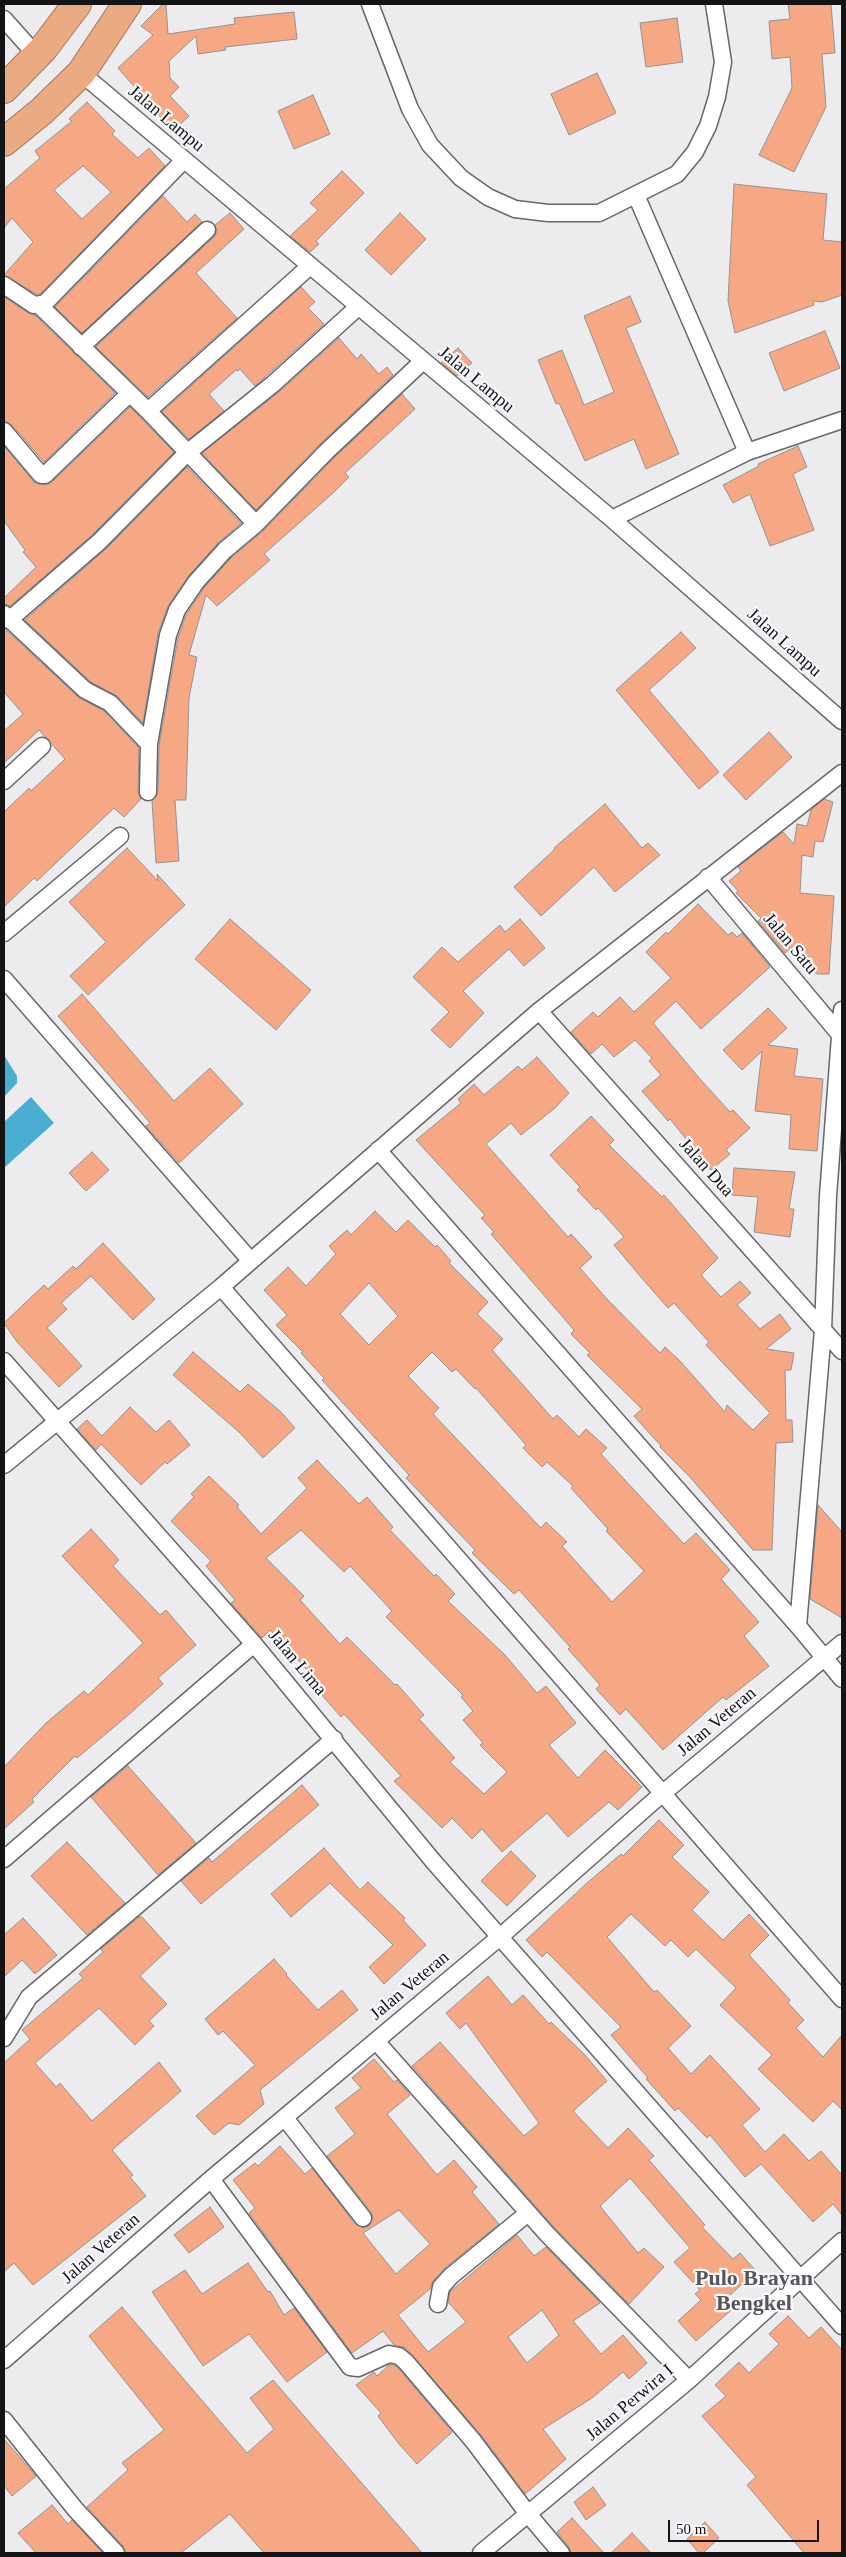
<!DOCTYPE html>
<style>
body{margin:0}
#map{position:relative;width:846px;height:2557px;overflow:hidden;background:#ececef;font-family:Georgia,serif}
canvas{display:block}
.frame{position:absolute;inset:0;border:5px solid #141315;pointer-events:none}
.scale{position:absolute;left:668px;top:2520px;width:151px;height:22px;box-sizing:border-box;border:2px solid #141315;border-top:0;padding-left:6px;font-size:15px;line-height:18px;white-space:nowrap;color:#141315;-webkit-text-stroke:4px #f9f9fd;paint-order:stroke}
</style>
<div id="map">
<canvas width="846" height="2557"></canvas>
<div class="frame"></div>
<div class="scale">50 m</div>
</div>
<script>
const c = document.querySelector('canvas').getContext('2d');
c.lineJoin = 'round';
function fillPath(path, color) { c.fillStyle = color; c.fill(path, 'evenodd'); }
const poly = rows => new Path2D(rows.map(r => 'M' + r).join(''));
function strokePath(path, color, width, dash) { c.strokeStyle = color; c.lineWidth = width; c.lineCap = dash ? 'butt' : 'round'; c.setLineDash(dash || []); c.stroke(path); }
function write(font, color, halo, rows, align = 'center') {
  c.font = font + ' Georgia,serif'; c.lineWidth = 4.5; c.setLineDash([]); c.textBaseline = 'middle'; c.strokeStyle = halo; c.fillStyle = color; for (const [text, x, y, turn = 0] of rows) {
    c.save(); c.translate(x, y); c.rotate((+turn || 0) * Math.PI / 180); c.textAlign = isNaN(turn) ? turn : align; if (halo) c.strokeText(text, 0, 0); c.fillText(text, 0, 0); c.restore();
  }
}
fillPath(poly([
 [4,1055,17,1076,17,1083,4,1097],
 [31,1097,54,1123,4,1168,4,1122]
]), '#4aaed2');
const building = poly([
 [163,4,166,4,168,34,235,24,234,18,294,12,297,39,225,47,226,50,198,54,196,36,169,61,170,78,179,87,170,96,189,116,173,131,118,68,153,35,141,26,163,4],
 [788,4,831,4,835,53,822,54,826,107,794,172,759,155,792,88,790,57,772,59,769,21,790,19,788,4],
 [677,18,683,62,646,67,640,23,677,18],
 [597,73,616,113,569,135,551,94,597,73],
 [313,95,330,134,294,149,278,111,313,95],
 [87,102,115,131,112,134,138,158,149,148,165,166,40,294,36,294,4,275,33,242,12,218,4,228,4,189,40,158,35,151,72,121,69,119,87,102],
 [83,166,111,192,82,219,54,190,83,166],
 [342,171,364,193,316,241,319,244,310,252,290,236,318,210,310,203,342,171],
 [734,184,827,194,823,240,842,242,842,295,822,302,813,301,814,305,735,333,728,301,734,184],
 [163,196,187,222,195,214,202,222,82,333,55,307,163,196],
 [230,213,244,229,196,273,237,318,148,397,96,347,214,237,217,232,215,225,230,213],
 [400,213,426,239,391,275,365,250,400,213],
 [301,287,315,302,308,308,324,324,255,386,240,369,238,371,236,370,209,394,224,411,189,439,162,412,301,287],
 [630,296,641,322,626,328,679,454,646,469,634,439,585,461,559,403,556,404,538,360,562,350,584,405,614,392,584,316,630,296],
 [4,297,28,313,35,315,115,393,44,462,12,425,4,421,4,297],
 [825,331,840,368,784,391,769,353,825,331],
 [339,338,357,359,361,354,379,374,387,367,393,375,320,444,256,510,202,453,279,392,339,338],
 [458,348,472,363,457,376,441,363,458,348],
 [402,394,415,409,345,473,349,477,333,493,264,554,270,560,217,606,206,595,189,655,197,657,189,698,186,800,175,800,179,861,156,863,152,801,158,793,159,745,178,638,186,615,204,588,232,557,263,531,334,458,402,394],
 [130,407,174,452,92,535,10,606,4,604,4,598,36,567,23,552,25,550,4,521,4,446,34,482,46,485,52,482,130,407],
 [798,446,807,467,793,474,814,530,770,546,750,494,733,503,723,485,759,466,758,464,798,446],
 [187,467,241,523,218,543,189,575,168,606,158,633,143,723,117,696,91,682,25,620,106,549,187,467],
 [4,628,78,697,104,711,139,748,138,792,141,799,124,817,114,808,37,881,34,878,4,907,4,812,29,788,31,791,65,759,39,730,4,763,4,731,23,714,4,692,4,628],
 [681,632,696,648,649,690,719,772,699,789,616,690,681,632],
 [769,732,792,757,746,800,723,775,769,732],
 [824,799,833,802,823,842,815,841,813,857,802,855,800,893,834,896,829,974,817,974,792,947,785,953,758,921,761,918,736,893,738,891,729,881,741,871,738,867,783,832,794,844,797,824,807,826,811,810,824,799],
 [605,804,642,848,648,843,660,855,615,892,594,867,541,916,514,887,555,849,554,848,605,804],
 [127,848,158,881,157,874,185,905,88,995,70,976,106,942,69,902,127,848],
 [698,904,728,935,732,932,737,937,742,933,770,967,701,1029,676,1001,653,1023,700,1079,730,1112,733,1110,750,1128,726,1150,730,1154,711,1170,670,1119,668,1121,642,1091,661,1075,649,1061,652,1058,635,1040,614,1057,602,1044,591,1054,571,1032,593,1012,598,1017,620,997,634,1012,671,978,646,952,666,932,668,934,698,904],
 [230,919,311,990,276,1030,195,959,230,919],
 [520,919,545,948,524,966,509,949,463,991,484,1013,450,1048,431,1030,449,1012,413,977,442,947,458,962,500,925,505,932,520,919],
 [82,994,174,1101,210,1068,243,1104,179,1163,146,1126,150,1123,58,1016,82,994],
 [768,1008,787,1028,768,1045,798,1049,794,1076,823,1079,817,1151,789,1149,791,1115,755,1111,762,1051,742,1070,723,1050,768,1008],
 [537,1057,569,1093,555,1108,521,1135,511,1123,486,1144,568,1237,571,1234,592,1257,580,1268,606,1298,660,1353,665,1347,680,1361,725,1412,727,1405,753,1430,770,1413,706,1345,709,1342,674,1303,668,1308,640,1276,614,1245,624,1237,598,1208,596,1210,577,1190,580,1187,550,1155,591,1116,614,1140,609,1145,662,1197,664,1195,718,1258,701,1275,721,1297,740,1281,751,1293,737,1305,760,1329,780,1314,791,1329,766,1349,794,1353,791,1370,785,1370,786,1420,792,1420,793,1442,776,1443,772,1550,753,1550,689,1476,660,1447,661,1446,634,1416,642,1409,587,1355,590,1353,571,1334,574,1330,491,1234,494,1232,481,1218,485,1215,416,1140,461,1103,458,1099,474,1084,484,1095,518,1066,522,1070,537,1057],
 [92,1152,109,1170,86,1191,69,1173,92,1152],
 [734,1168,795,1172,789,1209,794,1209,790,1237,754,1232,758,1197,732,1195,734,1168],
 [375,1211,396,1232,408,1220,435,1247,437,1245,451,1261,449,1263,488,1302,477,1314,503,1339,492,1350,553,1419,557,1415,579,1437,586,1429,607,1448,601,1454,684,1544,696,1533,730,1570,721,1579,759,1622,744,1636,769,1666,726,1700,723,1697,663,1750,626,1709,620,1715,596,1689,600,1685,568,1649,570,1647,519,1590,514,1594,472,1553,475,1550,406,1478,409,1475,322,1380,324,1378,301,1353,303,1352,276,1325,287,1315,264,1290,288,1267,306,1286,336,1254,329,1246,347,1230,351,1235,375,1211],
 [369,1283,398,1316,369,1345,340,1314,369,1283],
 [432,1352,452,1372,456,1369,475,1389,476,1388,526,1445,523,1448,542,1467,547,1462,573,1486,571,1488,608,1529,606,1531,644,1571,612,1602,562,1546,567,1542,546,1522,541,1528,433,1414,439,1408,408,1376,432,1352],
 [103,1243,155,1299,133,1320,91,1276,61,1303,67,1309,47,1328,82,1366,59,1387,17,1342,4,1323,44,1285,48,1289,73,1266,76,1269,103,1243],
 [193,1352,240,1392,248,1384,281,1412,295,1428,263,1458,239,1432,173,1375,193,1352],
 [130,1407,156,1432,169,1420,190,1445,167,1464,165,1462,141,1485,101,1444,96,1450,77,1429,87,1420,102,1436,130,1407],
 [317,1460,359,1504,367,1497,393,1527,390,1530,434,1576,436,1574,455,1594,448,1601,505,1655,537,1693,546,1686,576,1723,549,1745,578,1778,605,1750,642,1787,618,1810,609,1802,568,1837,547,1813,502,1852,482,1829,472,1839,452,1818,442,1828,394,1781,401,1776,344,1714,341,1717,307,1678,311,1674,270,1630,262,1638,231,1603,235,1600,206,1566,211,1561,171,1521,194,1497,191,1494,209,1476,239,1505,237,1507,261,1534,307,1488,298,1478,317,1460],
 [301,1530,344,1572,350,1566,392,1611,386,1617,463,1695,461,1697,473,1711,463,1720,483,1743,480,1745,507,1772,484,1794,450,1762,455,1758,419,1719,424,1715,397,1684,395,1685,347,1637,340,1644,300,1600,304,1596,266,1558,301,1530],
 [818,1505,842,1532,842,1618,810,1599,818,1505],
 [91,1529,119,1560,113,1566,160,1615,166,1610,196,1645,158,1678,163,1684,126,1717,77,1758,75,1756,32,1799,34,1802,4,1829,4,1767,46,1723,84,1691,88,1695,143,1643,62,1556,91,1529],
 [128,1766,196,1843,158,1875,91,1797,128,1766],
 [302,1785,319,1805,201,1904,181,1881,209,1858,212,1862,302,1785],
 [659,1820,684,1845,672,1857,709,1892,692,1910,723,1940,749,1914,769,1935,749,1955,790,2000,788,2003,804,2020,796,2028,823,2057,842,2035,842,2110,833,2101,813,2122,758,2069,772,2055,720,2005,736,1988,696,1949,688,1957,671,1940,665,1946,631,1914,607,1937,654,1992,657,1990,691,2026,668,2048,691,2074,710,2055,760,2109,742,2125,765,2152,784,2134,809,2161,821,2151,842,2175,842,2215,833,2204,813,2222,761,2164,745,2177,710,2135,707,2138,678,2108,675,2111,646,2079,648,2078,611,2035,621,2027,547,1952,542,1957,526,1940,587,1883,621,1854,623,1856,659,1820],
 [67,1842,125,1903,87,1935,31,1876,67,1842],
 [324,1848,360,1890,368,1882,405,1918,403,1920,426,1945,384,1984,369,1967,393,1945,330,1883,291,1917,271,1894,324,1848],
 [511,1851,536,1876,507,1906,481,1881,511,1851],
 [139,1917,142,1917,170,1948,140,1976,167,2004,149,2021,154,2026,135,2045,99,2008,35,2063,56,2087,60,2083,92,2121,159,2062,181,2091,112,2150,133,2175,130,2177,146,2196,33,2285,14,2263,4,2272,4,2063,30,2039,22,2030,83,1978,79,1974,103,1952,101,1949,139,1917],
 [23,1918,57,1955,35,1974,22,1960,4,1977,4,1935,23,1918],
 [274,1959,287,1974,286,1975,318,2010,342,1990,358,2010,260,2090,264,2104,239,2125,229,2123,214,2135,196,2116,255,2065,223,2031,218,2035,205,2019,274,1959],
 [488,1976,512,2005,523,1995,549,2024,551,2022,585,2055,607,2081,573,2111,608,2148,628,2128,654,2156,649,2160,705,2225,702,2227,733,2259,740,2253,756,2271,728,2297,736,2306,696,2341,678,2321,701,2300,695,2294,700,2290,674,2262,690,2248,630,2178,600,2206,638,2253,644,2248,664,2267,629,2304,554,2227,412,2066,440,2042,524,2136,539,2123,466,2023,460,2029,446,2013,488,1976],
 [374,2059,394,2082,397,2080,410,2095,387,2114,437,2175,454,2160,477,2187,472,2192,499,2224,445,2268,433,2281,430,2289,398,2315,428,2352,466,2322,448,2302,450,2292,517,2235,534,2256,546,2247,600,2303,573,2321,601,2354,623,2335,647,2363,629,2379,623,2372,592,2398,543,2429,566,2459,525,2494,482,2436,406,2348,394,2345,383,2331,352,2353,249,2213,255,2208,233,2180,255,2163,258,2166,280,2146,305,2174,312,2168,355,2224,364,2228,369,2226,373,2217,371,2212,327,2156,355,2134,335,2108,361,2088,352,2078,374,2059],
 [399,2210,430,2244,396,2274,363,2233,399,2210],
 [542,2310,559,2335,527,2363,508,2337,542,2310],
 [210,2207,224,2227,189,2253,174,2235,210,2207],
 [248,2263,268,2292,270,2291,284,2315,294,2308,327,2352,287,2382,249,2334,203,2366,152,2292,185,2270,202,2294,248,2263],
 [122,2307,247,2453,274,2429,250,2398,273,2380,422,2553,264,2553,230,2514,181,2553,126,2553,123,2546,87,2507,128,2470,122,2463,164,2430,89,2336,122,2307],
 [788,2316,809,2338,821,2327,842,2350,842,2553,804,2553,747,2485,756,2477,702,2416,726,2396,715,2385,739,2362,749,2373,779,2344,769,2334,788,2316],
 [389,2365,394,2365,399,2369,452,2432,417,2464,399,2444,378,2416,381,2413,356,2385,374,2372,377,2376,389,2365],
 [4,2439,36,2476,12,2496,4,2486,4,2439],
 [593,2487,606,2505,586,2520,574,2502,593,2487],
 [52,2505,68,2524,72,2520,103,2553,36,2553,18,2533,52,2505],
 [572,2518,604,2553,571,2553,569,2547,557,2532,572,2518],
 [705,2522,719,2538,703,2553,699,2553,687,2539,705,2522],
 [632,2533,651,2553,611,2553,632,2533]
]);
fillPath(building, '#f6a784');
strokePath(building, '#959290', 1);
const street = poly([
 [370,4,410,109,430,145,461,178,488,197,515,209,548,213,599,213,677,174,695,152,708,126,717,97,723,62,714,4],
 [4,19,29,47],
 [81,73,612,519,842,721],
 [636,195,747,452],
 [4,285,34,305,45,303,184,160],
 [39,305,148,411,256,524],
 [81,347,207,230],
 [148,411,310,266],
 [4,431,41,475,45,475,129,394],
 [612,519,747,452,842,420],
 [4,614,85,690,110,703,149,744],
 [9,620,99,542,187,453,273,384,358,307],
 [4,781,42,746],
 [148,792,149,744,168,635,177,610,196,582,225,550,256,524,327,451,423,361],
 [708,877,842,1037],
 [4,933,120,836],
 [4,979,250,1260],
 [539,1011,842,1351],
 [378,1150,798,1626,842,1679],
 [221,1287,842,1999],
 [4,1361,254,1644,433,1861,842,2326],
 [4,1465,221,1287,539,1011,842,773],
 [798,1626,823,1330,828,1196,842,1010],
 [4,1859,254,1644],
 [4,2038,29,1997,334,1739],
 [376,2041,547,2234,689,2380],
 [285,2118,363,2218],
 [211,2179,350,2367,358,2368,389,2354,399,2356,406,2362,474,2442,528,2514,561,2553],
 [438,2304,441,2287,451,2276,528,2213],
 [4,2360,211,2179,501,1936,656,1799,842,1643],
 [4,2420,75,2509,116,2553],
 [481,2553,689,2380,842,2241]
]);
const highway = poly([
 [4,89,43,49,77,4],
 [4,142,42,111,81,73,127,4]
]);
strokePath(street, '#67676a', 19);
strokePath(highway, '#a0765c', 30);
strokePath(street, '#fff', 16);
strokePath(highway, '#ebab82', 28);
write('18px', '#141315', '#f9f9fd', [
 ["Jalan Lampu",166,119,40],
 ["Jalan Lampu",476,380,40],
 ["Jalan Lampu",784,643,42],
 ["Jalan Satu",790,944,50],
 ["Jalan Dua",706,1168,48],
 ["Jalan Lima",297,1663,50],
 ["Jalan Veteran",717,1722,-40],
 ["Jalan Veteran",410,1986,-40],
 ["Jalan Veteran",101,2249,-41],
 ["Jalan Perwira I",630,2403,-40]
]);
write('bold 22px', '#565558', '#f9f9fd', [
 ["Pulo Brayan",754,2279],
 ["Bengkel",754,2304]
]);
</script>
